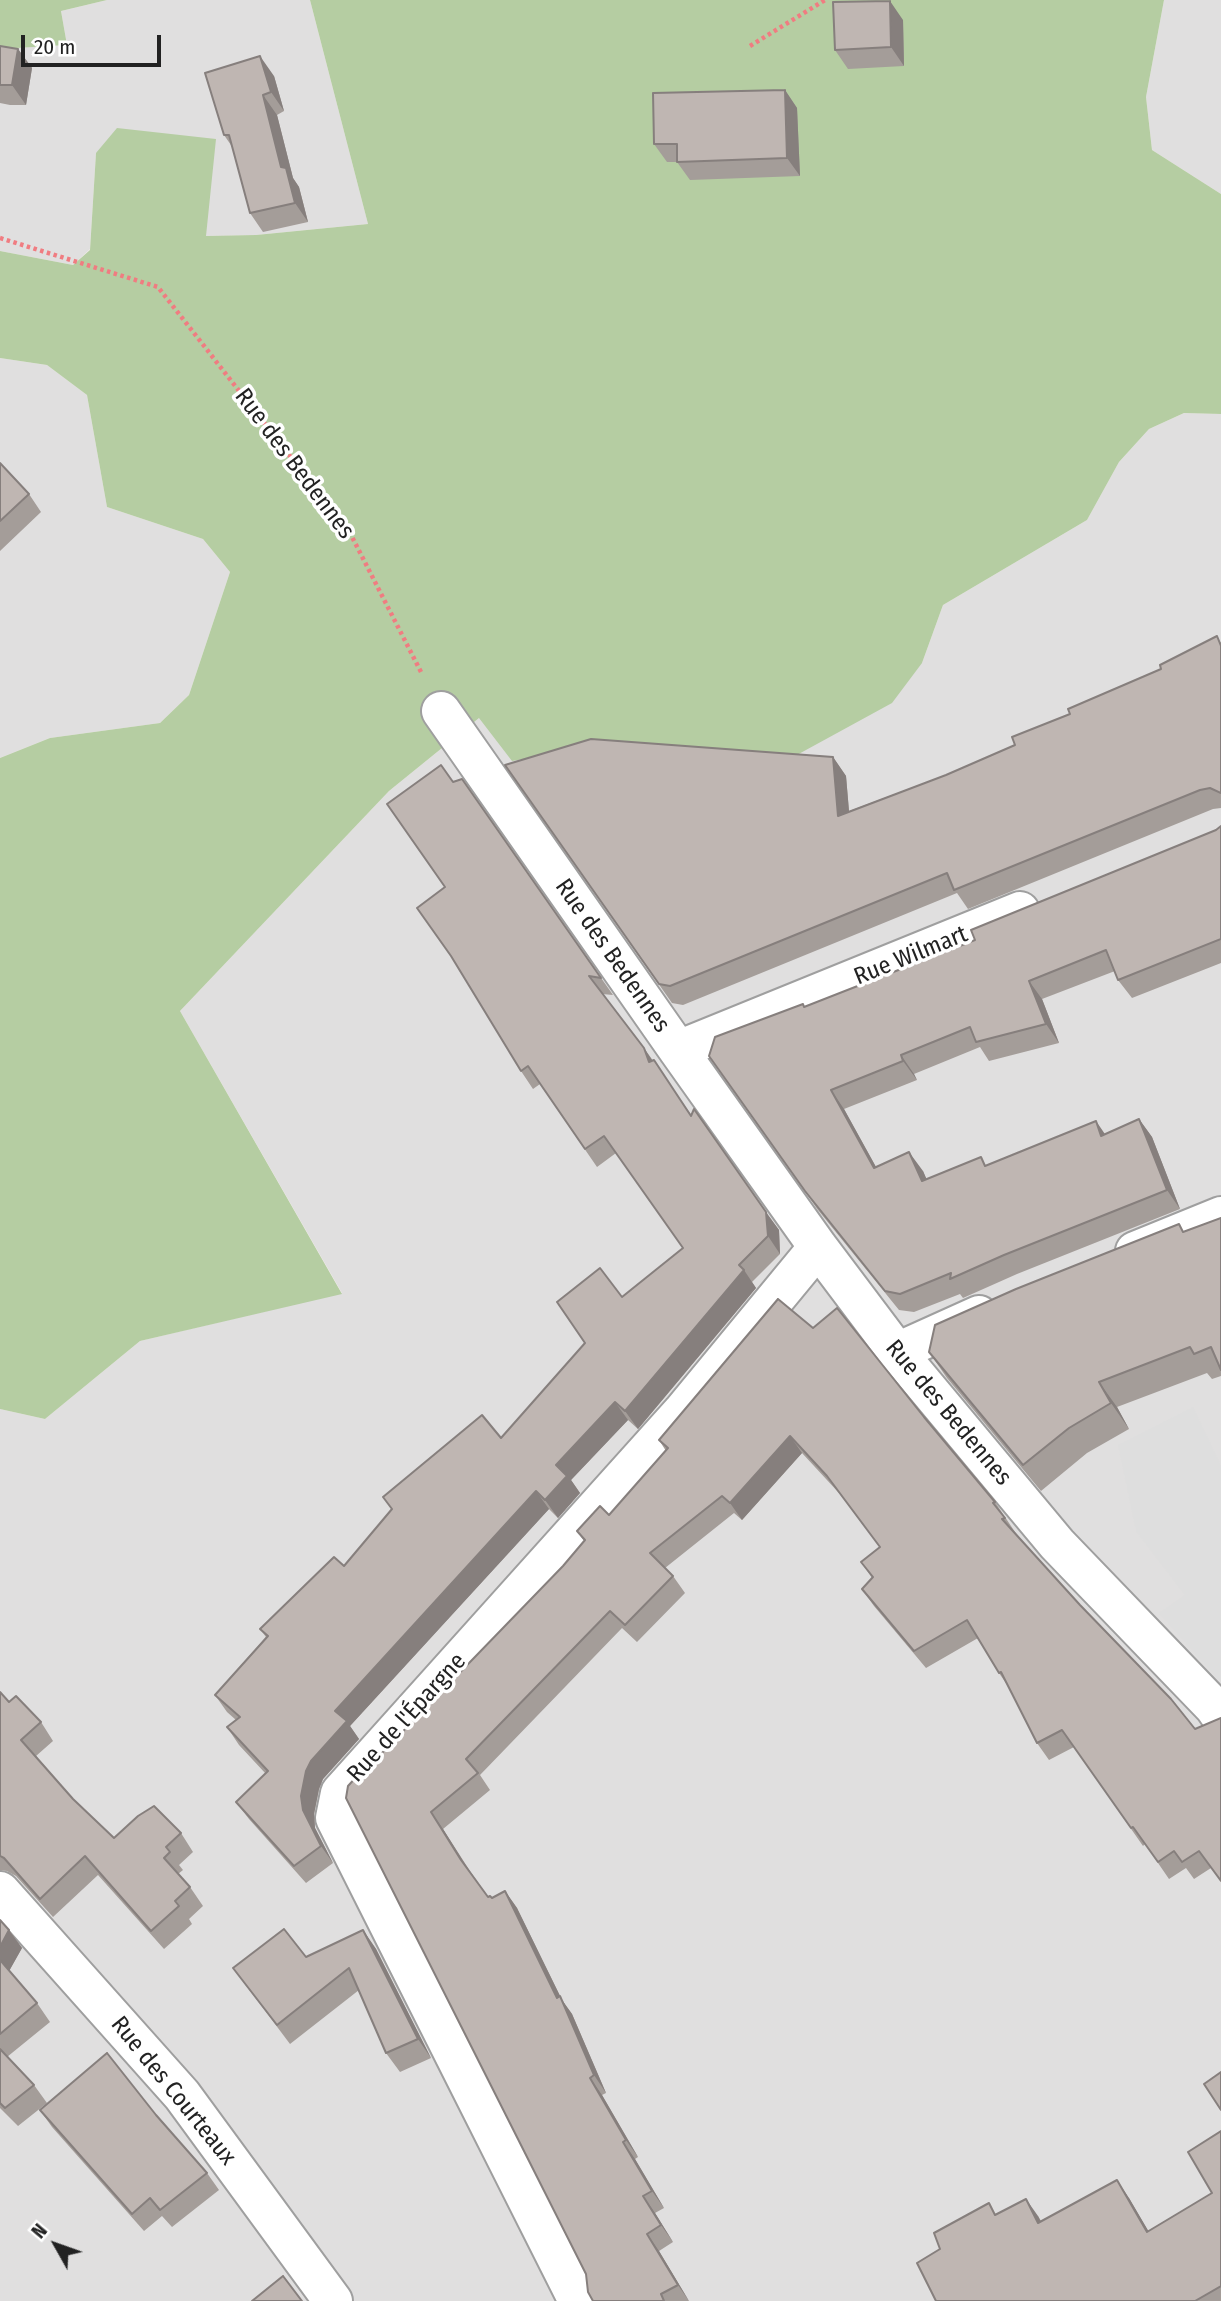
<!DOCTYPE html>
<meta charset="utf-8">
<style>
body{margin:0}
#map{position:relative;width:1221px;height:2301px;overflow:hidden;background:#f1ede9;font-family:"Fira Sans Condensed",sans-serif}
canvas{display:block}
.north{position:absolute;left:21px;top:2210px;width:70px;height:70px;-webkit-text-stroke:5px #fff;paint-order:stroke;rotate:310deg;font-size:19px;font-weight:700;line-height:28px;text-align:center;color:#222}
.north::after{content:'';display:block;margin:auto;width:24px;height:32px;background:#222;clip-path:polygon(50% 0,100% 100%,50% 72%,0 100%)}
.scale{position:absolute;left:21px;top:35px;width:140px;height:32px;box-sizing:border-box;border:4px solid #222;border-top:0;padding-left:9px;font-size:21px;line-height:24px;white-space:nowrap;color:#222;-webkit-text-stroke:5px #fff;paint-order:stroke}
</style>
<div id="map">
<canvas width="1221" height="2301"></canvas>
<div class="north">N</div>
<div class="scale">20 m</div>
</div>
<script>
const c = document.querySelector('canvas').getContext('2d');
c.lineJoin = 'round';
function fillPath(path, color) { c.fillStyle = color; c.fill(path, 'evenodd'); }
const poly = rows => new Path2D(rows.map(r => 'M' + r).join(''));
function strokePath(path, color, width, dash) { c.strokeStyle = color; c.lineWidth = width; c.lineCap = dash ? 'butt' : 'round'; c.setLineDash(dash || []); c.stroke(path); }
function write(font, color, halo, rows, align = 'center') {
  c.font = font + ' "Fira Sans Condensed",sans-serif'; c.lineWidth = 7; c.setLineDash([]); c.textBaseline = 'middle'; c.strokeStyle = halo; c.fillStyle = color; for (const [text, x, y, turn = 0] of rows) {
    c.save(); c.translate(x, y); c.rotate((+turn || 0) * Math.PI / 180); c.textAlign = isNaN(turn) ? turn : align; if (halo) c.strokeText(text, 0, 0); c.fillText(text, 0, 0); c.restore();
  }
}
fillPath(poly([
 [107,0,310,0,368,224,256,235,206,236,96,153,90,249,73,265,0,251,0,49,67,45,61,11],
 [1164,0,1221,0,1221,194,1152,150,1146,97],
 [0,358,47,365,87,395,107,507,203,539,230,572,189,695,160,723,50,738,0,758],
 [1184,413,1221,414,1221,2301,0,2301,0,1409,45,1419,140,1341,342,1293,180,1011,389,791,479,718,922,663,943,605,1087,520,1119,462,1149,429]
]), '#e0dfdf');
fillPath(poly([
 [0,0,107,0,61,11,67,45,0,49],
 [310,0,1164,0,1146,97,1152,150,1221,194,1221,414,1184,413,1149,429,1119,462,1087,520,943,605,922,663,892,703,795,756,617,743,512,761,479,718,389,791,180,1011,342,1294,140,1341,45,1419,0,1409,0,758,50,738,160,723,189,695,230,572,203,539,107,507,87,395,47,365,0,358,0,251,73,265,90,250,96,153,117,128,216,139,206,236,256,235,368,224]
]), '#b5cda2');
fillPath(poly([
 [1193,1407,1221,1466,1221,1682,1159,1613,1185,1595,1136,1531,1118,1445]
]), '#dedede');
const minor = poly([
 [441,711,678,1050,818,1247,897,1352,1057,1544,1214,1707,1221,1717],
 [678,1050,1020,911],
 [1135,1251,1221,1216],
 [897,1352,979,1315],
 [0,1891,182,2095,333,2301],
 [578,2301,335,1818,340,1793,682,1412,818,1247]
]);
strokePath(minor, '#9f9f9f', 42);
strokePath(poly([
 [750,46,825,0],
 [0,238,158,287,350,533,421,672]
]), '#f07c81', 4.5, [3.5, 3.5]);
strokePath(minor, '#fff', 38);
fillPath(poly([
 [903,20,904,66,848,69,835,50],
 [0,46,18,49,32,68,26,105,10,105,0,103],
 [274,76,284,111,277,115,293,178,299,187,308,222,263,232,250,213,233,148,224,135],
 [785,90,797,108,800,176,690,180,677,162,667,162,654,144],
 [0,463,29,494,41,512,0,551],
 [1221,642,1221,808,1213,809,968,909,957,893,683,1005,672,1003,505,765,833,757,846,776,849,811,946,775,1015,745,1070,714,1161,669],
 [462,779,613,995,602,994,644,1048,692,1116,779,1230,780,1254,752,1282,756,1288,638,1429,628,1420,571,1480,580,1493,558,1518,549,1509,350,1726,359,1739,323,1779,319,1789,314,1814,315,1828,333,1863,306,1883,249,1819,236,1802,266,1774,239,1745,227,1727,236,1720,227,1712,215,1695,266,1637,260,1629,344,1566,501,1438,585,1343,622,1297,683,1248,616,1153,597,1167,540,1084,533,1089,521,1071,453,782],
 [1221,826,1221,963,1132,998,1118,980,1115,971,1042,999,1059,1043,989,1061,980,1047,914,1074,917,1080,844,1109,876,1167,923,1171,926,1179,987,1165,1105,1134,1139,1119,1152,1137,1180,1209,1017,1274,963,1298,960,1294,914,1312,899,1310,818,1210,709,1056,803,1004,805,1007,975,940,1216,830],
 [1221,1218,1221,1376,1212,1379,1207,1373,1117,1407,1129,1429,1087,1453,1041,1491,947,1378,929,1352,1185,1232],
 [813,1328,924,1417,995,1502,1017,1535,1211,1868,1194,1879,1186,1868,1169,1879,1145,1844,1143,1846,1074,1747,1049,1760,1037,1743,1010,1689,999,1673,978,1638,926,1668,874,1606,862,1589,872,1578,861,1562,880,1547,839,1493,802,1453,742,1520,734,1513,665,1568,673,1576,685,1593,637,1642,622,1628,480,1775,490,1790,443,1829,470,1871,488,1897,492,1898,505,1891,517,1908,562,2000,572,2014,606,2093,602,2095,638,2157,635,2159,664,2208,655,2213,673,2242,659,2251,689,2301,593,2301,586,2274,381,1754,563,1566,584,1541,577,1531,609,1515,666,1451,659,1440],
 [0,1692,9,1702,41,1722,53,1741,36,1756,73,1799,114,1838,181,1833,193,1852,179,1865,183,1870,178,1874,190,1887,203,1906,189,1919,192,1924,164,1949,98,1875,53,1917,16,1876,7,1871,0,1870],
 [0,1920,9,1930,22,1948,9,1971,37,2003,50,2022,7,2057,34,2085,47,2103,18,2126,0,2108],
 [363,1930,376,1949,431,2058,400,2072,386,2053,359,1990,290,2044,233,1968,306,1957],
 [40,2110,156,2115,207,2173,219,2190,172,2227,162,2216,144,2231,52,2127],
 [1221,2131,1221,2301,936,2301,997,2214,1038,2216,1041,2221,1129,2198,1148,2231,1212,2193]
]), '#a49d99');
fillPath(poly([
 [890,1,903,20,904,66,891,47],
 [18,49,32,68,26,105,12,85],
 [260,56,274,76,284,111,271,92],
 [785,90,797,108,800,176,787,158],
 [263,95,277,115,293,178,299,187,308,222,295,203,281,167],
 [833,757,846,776,851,835,838,816],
 [1029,981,1042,999,1059,1043,1046,1024],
 [644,1048,656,1066,649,1062],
 [901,1055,914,1074,917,1080,903,1061],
 [831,1090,844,1109,887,1187,874,1168],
 [1139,1119,1152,1137,1180,1209,1167,1190],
 [1096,1121,1109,1140,1101,1136],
 [909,1152,923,1171,936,1200,922,1181],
 [766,1212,779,1230,780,1254,768,1236],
 [744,1270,756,1288,638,1429,625,1411],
 [1099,1382,1117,1407,1129,1429,1111,1403],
 [615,1402,628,1420,571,1480,580,1493,558,1518,545,1500,556,1465],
 [790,1436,802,1453,742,1520,730,1503],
 [536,1491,549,1509,350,1726,359,1739,323,1779,319,1789,314,1814,315,1828,333,1863,321,1846,303,1810,301,1796,306,1771,335,1711],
 [431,1812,443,1829,473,1877,461,1860],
 [505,1891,517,1908,562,2000,572,2014,606,2093,594,2075,557,1998],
 [9,1930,22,1948,8,1973,0,1961,0,1947],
 [363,1930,376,1949,431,2058,418,2039],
 [590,2078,602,2095,638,2157,626,2140],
 [623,2142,635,2159,664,2208,652,2191],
 [1117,2180,1129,2198,1159,2249,1147,2232],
 [643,2196,655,2213,673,2242,661,2225],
 [1026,2199,1038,2216,1050,2240,1038,2223],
 [647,2234,659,2251,689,2301,678,2285]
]), '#867f7d');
const building = poly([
 [890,1,891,47,835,50,833,2,890,1],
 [0,46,18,49,12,85,0,85,0,46],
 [260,56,271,92,263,95,281,167,286,168,295,203,250,213,229,135,224,135,205,73,260,56],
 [785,90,787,158,677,162,677,144,654,144,653,93,785,90],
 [0,463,29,494,0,521,0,463],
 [1217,636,1221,646,1221,793,1210,788,1200,790,954,890,947,873,670,986,659,984,505,765,591,739,833,757,838,816,946,775,1015,745,1012,737,1070,714,1068,709,1161,669,1160,665,1217,636],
 [441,765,453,782,462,779,601,978,589,976,644,1048,649,1062,654,1060,691,1116,694,1109,766,1212,768,1236,739,1265,744,1270,625,1411,615,1402,556,1465,567,1476,545,1500,536,1491,335,1711,347,1721,311,1761,306,1771,301,1796,303,1810,321,1846,294,1866,236,1802,268,1771,227,1727,240,1717,215,1695,268,1636,260,1629,334,1557,344,1566,392,1509,383,1497,482,1415,501,1438,585,1343,557,1302,600,1268,622,1297,683,1248,604,1136,585,1149,528,1066,521,1071,451,956,417,908,445,887,387,804,441,765],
 [1221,826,1221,939,1118,980,1106,950,1029,981,1046,1024,976,1042,970,1027,901,1055,903,1061,831,1090,874,1168,909,1152,922,1181,981,1157,985,1166,1096,1121,1101,1136,1139,1119,1167,1190,1004,1255,950,1279,951,1273,900,1294,885,1291,805,1191,709,1056,715,1037,803,1004,804,1007,975,940,971,930,1216,830,1221,826],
 [1221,1218,1221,1370,1211,1347,1194,1354,1190,1347,1099,1382,1111,1403,1069,1428,1023,1465,929,1352,935,1325,1016,1289,1179,1224,1183,1232,1221,1218],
 [778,1299,813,1328,837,1308,924,1417,995,1502,993,1503,1005,1518,1002,1519,1080,1605,1171,1699,1195,1729,1221,1718,1221,1881,1199,1851,1182,1862,1174,1851,1158,1862,1133,1827,1131,1828,1062,1730,1037,1743,1001,1672,999,1673,967,1620,914,1651,862,1589,873,1577,861,1562,880,1547,827,1476,790,1436,730,1503,722,1496,650,1553,673,1576,625,1625,610,1611,466,1759,478,1773,431,1812,461,1860,488,1897,490,1896,492,1898,505,1891,557,1998,560,1996,594,2075,590,2078,626,2140,623,2142,652,2191,643,2196,661,2225,647,2234,678,2285,661,2294,664,2301,593,2301,588,2292,586,2274,346,1798,348,1786,379,1752,381,1754,563,1566,585,1540,577,1531,600,1506,609,1515,668,1448,659,1440,778,1299],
 [0,1692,9,1702,16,1696,41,1722,21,1740,73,1799,114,1838,138,1816,154,1806,181,1833,166,1847,170,1852,164,1858,190,1887,175,1901,179,1906,151,1931,85,1856,40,1899,4,1858,0,1856,0,1692],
 [0,1920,9,1930,0,1947,0,1920],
 [284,1929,306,1957,363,1930,418,2039,386,2053,349,1968,277,2025,233,1968,284,1929],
 [0,1960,37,2003,0,2034,0,1960],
 [0,2049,34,2085,5,2108,0,2103,0,2049],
 [107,2053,156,2115,207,2173,160,2210,150,2198,132,2214,40,2110,107,2053],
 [1221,2072,1221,2110,1204,2084,1221,2072],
 [1221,2131,1221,2286,1195,2301,936,2301,917,2263,940,2249,934,2233,989,2203,995,2215,1026,2199,1038,2223,1117,2180,1147,2232,1212,2193,1188,2152,1221,2131],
 [283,2276,302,2301,252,2301,283,2276]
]);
fillPath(building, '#bfb6b2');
strokePath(building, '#867f7d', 2);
write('24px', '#222', '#fff', [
 ["Rue des Bedennes",294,464,53],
 ["Rue des Bedennes",612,956,55],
 ["Rue Wilmart",911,956,-22],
 ["Rue des Bedennes",948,1413,50],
 ["Rue de l'Épargne",407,1718,-48],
 ["Rue des Courteaux",173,2091,51]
]);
</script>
